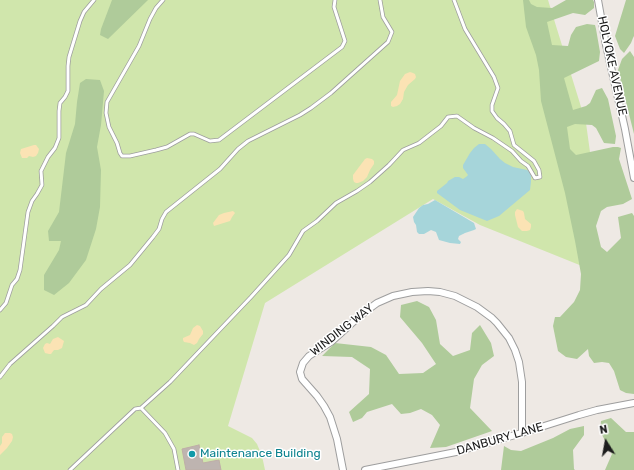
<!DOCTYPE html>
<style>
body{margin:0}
#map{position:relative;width:634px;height:470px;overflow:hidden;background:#eee9e4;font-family:Rubik,sans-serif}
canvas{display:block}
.north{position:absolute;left:586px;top:422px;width:40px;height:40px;-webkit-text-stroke:3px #fff;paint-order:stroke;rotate:349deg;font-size:11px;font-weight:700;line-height:16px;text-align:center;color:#1d1d1d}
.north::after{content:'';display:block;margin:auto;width:14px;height:18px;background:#1d1d1d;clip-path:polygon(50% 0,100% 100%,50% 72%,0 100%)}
</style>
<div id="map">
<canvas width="634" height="470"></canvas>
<div class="north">N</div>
</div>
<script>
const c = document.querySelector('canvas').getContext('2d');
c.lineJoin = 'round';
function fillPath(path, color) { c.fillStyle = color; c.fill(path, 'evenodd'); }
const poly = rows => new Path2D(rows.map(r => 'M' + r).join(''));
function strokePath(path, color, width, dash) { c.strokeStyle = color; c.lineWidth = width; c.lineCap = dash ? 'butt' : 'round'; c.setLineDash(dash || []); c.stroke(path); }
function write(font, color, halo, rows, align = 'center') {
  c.font = font + ' Rubik,sans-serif'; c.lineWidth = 3; c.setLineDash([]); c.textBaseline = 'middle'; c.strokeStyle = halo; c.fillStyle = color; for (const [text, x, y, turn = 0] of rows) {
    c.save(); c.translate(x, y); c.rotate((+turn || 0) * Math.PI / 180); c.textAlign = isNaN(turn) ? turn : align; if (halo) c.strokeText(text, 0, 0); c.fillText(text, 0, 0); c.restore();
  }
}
fillPath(poly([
 [0,0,548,0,586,123,597,203,582,266,480,225,433,199,265,303,228,426,252,438,257,444,262,456,265,470,0,470]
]), '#d0e6ac');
fillPath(poly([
 [112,0,148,0,108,39,100,35,101,29],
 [523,0,529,0,531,4,537,7,552,8,566,0,593,0,594,2,594,8,585,15,573,13,547,22,552,45,568,46,571,35,576,27,587,24,595,25,596,29,600,52,599,61,564,78,573,110,586,106,590,103,596,90,602,88,608,99,616,136,615,144,604,143,596,128,592,125,575,124,567,127,570,149,576,155,613,147,618,147,621,148,619,159,632,199,623,204,607,207,601,211,596,226,601,247,607,252,621,238,618,217,632,213,634,216,634,394,626,393,620,390,614,371,609,363,602,362,594,363,589,356,588,349,577,359,566,357,558,351,553,326,555,317,560,317,574,302,580,290,581,274,575,241,565,193,541,101,539,70,536,55,526,27],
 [626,0,634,0,634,36,633,38,631,43,624,53,620,49,615,36],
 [630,51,634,57,634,134,618,70,622,59],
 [86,79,100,80,104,91,101,125,97,147,101,170,100,207,96,229,86,260,69,283,54,295,44,290,44,275,59,250,61,241,49,241,48,231,59,212,66,153,75,124,77,102,80,83],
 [417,301,429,307,436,320,440,344,453,356,470,350,472,333,480,325,491,343,494,356,482,365,474,379,470,408,492,431,446,447,430,448,440,425,432,415,421,409,410,413,401,414,392,404,367,412,362,418,353,422,349,412,369,394,370,369,352,357,322,356,335,343,371,347,386,355,399,374,423,373,436,364,422,343,400,317,401,305],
 [611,418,626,432,634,432,634,470,605,470,612,454,600,431,601,421],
 [584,426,584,435,573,450,574,469,575,470,501,470,504,446,511,450,521,451,553,438,570,429]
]), '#afcb9a');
fillPath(poly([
 [410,72,413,73,415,74,416,77,415,79,408,85,404,92,403,99,400,104,397,106,393,107,391,106,391,102,397,95,400,81,405,74],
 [34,145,36,145,39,149,38,153,36,156,33,157,29,156,27,158,22,158,20,153,21,149],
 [367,158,372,159,374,161,374,164,370,170,367,177,363,181,358,183,356,183,354,182,353,179,353,175,365,159],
 [517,209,523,211,524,213,525,219,531,224,531,227,530,230,527,231,522,231,518,227,515,215,515,212],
 [233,211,235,213,232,217,230,221,214,226,213,223,219,215,224,213],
 [197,325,200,326,203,331,203,334,199,339,197,343,194,345,190,343,184,342,183,340,183,338,190,335,193,328],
 [58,337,64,341,62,348,58,350,54,350,51,354,49,354,45,353,43,348,45,344,47,343,50,344,53,339],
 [5,433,10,433,12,434,13,437,12,441,7,448,0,455,0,446,2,443,2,437]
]), '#fbe3b4');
fillPath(poly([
 [479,144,485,144,491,149,500,159,505,163,513,167,527,170,530,172,531,176,531,182,530,190,499,216,487,221,460,210,437,193,437,191,447,183,448,181,455,177,459,177,463,179,466,177,468,175,463,168,463,165,470,153,474,148],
 [435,200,474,223,476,229,474,230,465,233,459,236,458,239,461,242,460,244,450,243,439,240,436,232,431,230,424,234,419,234,417,232,416,225,414,222,413,217,419,208,423,205,428,204]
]), '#a6d5da');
const building = poly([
 [199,445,203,463,219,460,221,470,186,470,182,449,199,445]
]);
fillPath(building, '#beb4b0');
strokePath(building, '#bfaea7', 1);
const service = poly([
 [163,0,156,8,150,19,139,46,107,102,106,113,109,127,117,143,120,153,122,156,130,156,156,150,167,147,190,134,194,134,210,141,219,140,342,47,345,41,334,7,335,0],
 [0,310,6,303,12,285,17,279,20,270,28,212,32,201,37,194,42,185,41,171,48,157,55,148,59,138,59,111,60,103,65,97,68,91,68,66,69,57,80,21,84,12,94,0],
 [0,377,10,364,53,326,62,317,86,305,101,289,130,265,153,237,159,229,162,219,166,212,220,169,238,149,248,141,300,115,311,108,331,93,388,42,392,32,383,17,380,0],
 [141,408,170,382,251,297,289,255,303,231,317,221,336,203,357,191,370,182,389,165,403,150,419,143,441,126,448,117,457,116,474,128,493,138,512,151,521,161,528,166,535,178,540,177,539,170,534,161,514,145,510,131,504,124,497,118,492,111,492,105,498,88,494,77,465,29,454,0],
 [70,470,135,409,141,408,165,433,174,449,178,470]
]);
const minor = poly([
 [598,0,606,45,625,129,634,178],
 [343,470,337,439,330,417,324,406,317,396,302,379,300,372,303,363,309,356,331,342,362,314,377,303,393,296,412,292,428,291,440,292,455,296,477,307,492,318,497,323,509,338,515,350,519,362,522,382,522,433],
 [365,470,456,452,522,433,579,415,597,410,634,403]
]);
strokePath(service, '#9e9e9e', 4.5);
strokePath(minor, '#9e9e9e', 8);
strokePath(service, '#fff', 3);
strokePath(minor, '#fff', 6);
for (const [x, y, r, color] of [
 [192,454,4,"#0f9aa8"]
]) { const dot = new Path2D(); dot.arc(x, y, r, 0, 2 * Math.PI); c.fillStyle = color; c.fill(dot); strokePath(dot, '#fff', 1.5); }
write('12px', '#1d1d1d', '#fff', [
 ["HOLYOKE AVENUE",612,66,78],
 ["WINDING WAY",342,330,-38],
 ["DANBURY LANE",500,439,-16]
]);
write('12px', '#0d838f', '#fff', [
 ["Maintenance Building",200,454]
], 'left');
</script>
